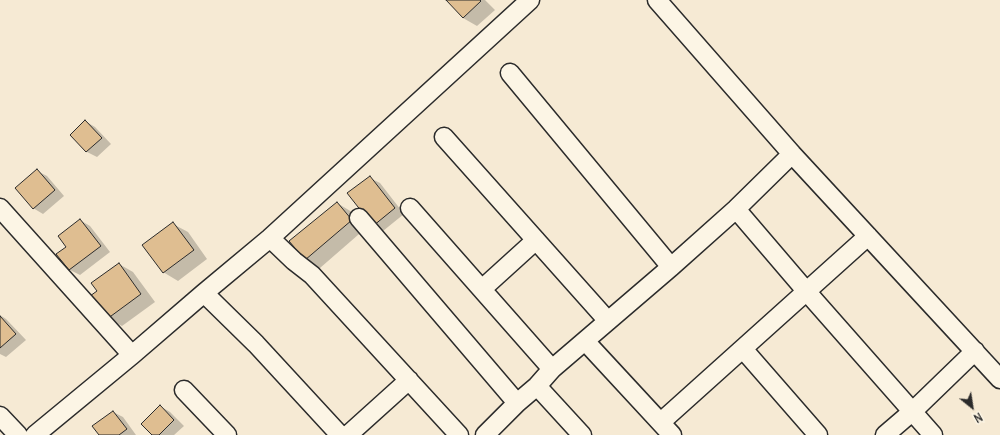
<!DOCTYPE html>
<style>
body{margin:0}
#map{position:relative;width:1000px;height:435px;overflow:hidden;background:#f6ead4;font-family:Delius,sans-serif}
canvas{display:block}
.north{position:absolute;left:952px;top:387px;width:40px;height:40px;-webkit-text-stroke:3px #fcf5e5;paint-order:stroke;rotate:150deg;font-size:11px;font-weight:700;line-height:16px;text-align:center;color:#2b2b2b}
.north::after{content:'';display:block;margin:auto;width:14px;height:18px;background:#2b2b2b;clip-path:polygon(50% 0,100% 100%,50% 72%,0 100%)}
</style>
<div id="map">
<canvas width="1000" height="435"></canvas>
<div class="north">N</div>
</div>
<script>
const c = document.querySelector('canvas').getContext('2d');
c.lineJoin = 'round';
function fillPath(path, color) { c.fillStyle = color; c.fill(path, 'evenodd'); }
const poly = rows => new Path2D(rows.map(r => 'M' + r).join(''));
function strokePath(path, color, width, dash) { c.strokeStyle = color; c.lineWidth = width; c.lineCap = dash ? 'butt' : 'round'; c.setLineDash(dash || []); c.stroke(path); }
fillPath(poly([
 [447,0,485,0,495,10,477,26,463,18],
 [85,121,95,127,111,144,97,157,87,152,71,135],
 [37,171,47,176,64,196,43,214,33,208],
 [370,178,380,183,404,214,383,231,373,225],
 [337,203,352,212,366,228,320,268,306,259],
 [80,220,90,226,110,252,80,275,70,270,58,254,67,247],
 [173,224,188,232,207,259,178,281,163,272],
 [119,264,133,272,155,302,122,326,107,318],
 [0,315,6,319,26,340,6,357,0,354],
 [160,406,170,412,184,426,174,435,154,435],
 [113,412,123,417,136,435,100,435]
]), '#0003');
const building = poly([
 [446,0,480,0,481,1,463,18,446,0],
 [85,120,102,138,86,152,70,135,85,120],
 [37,169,55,190,33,209,15,188,37,169],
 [370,176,395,208,373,226,347,193,370,176],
 [337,202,352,220,305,260,289,241,337,202],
 [80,219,101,246,69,270,56,254,66,247,58,236,80,219],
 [173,222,194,250,163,273,142,245,173,222],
 [119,263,141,294,107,319,90,296,97,291,91,283,119,263],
 [0,316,16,334,0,348,0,316],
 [160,405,174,420,159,435,152,435,141,424,160,405],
 [113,411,127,429,119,435,99,435,92,426,113,411]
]);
fillPath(building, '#dfbe91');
strokePath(building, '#2b2b2b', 1);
const minor = poly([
 [657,0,792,154,1000,379],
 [510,73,671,267],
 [444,137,608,321],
 [0,208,132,355],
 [410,208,552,369],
 [736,209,807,292,933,435],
 [359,218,517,403],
 [270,238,294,261,312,275,459,435],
 [482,289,536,240],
 [204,293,256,344,340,435],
 [585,341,672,435],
 [743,349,818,435],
 [537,386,582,435],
 [184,390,227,435],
 [0,416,18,435],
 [661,422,868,236],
 [35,435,132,355,204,293,270,238,530,0],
 [348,435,409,380],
 [485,435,517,403,537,386,552,369,671,267,736,209,792,154],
 [885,435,913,411,975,351]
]);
strokePath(minor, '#2b2b2b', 21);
strokePath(minor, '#fcf5e5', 18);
</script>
